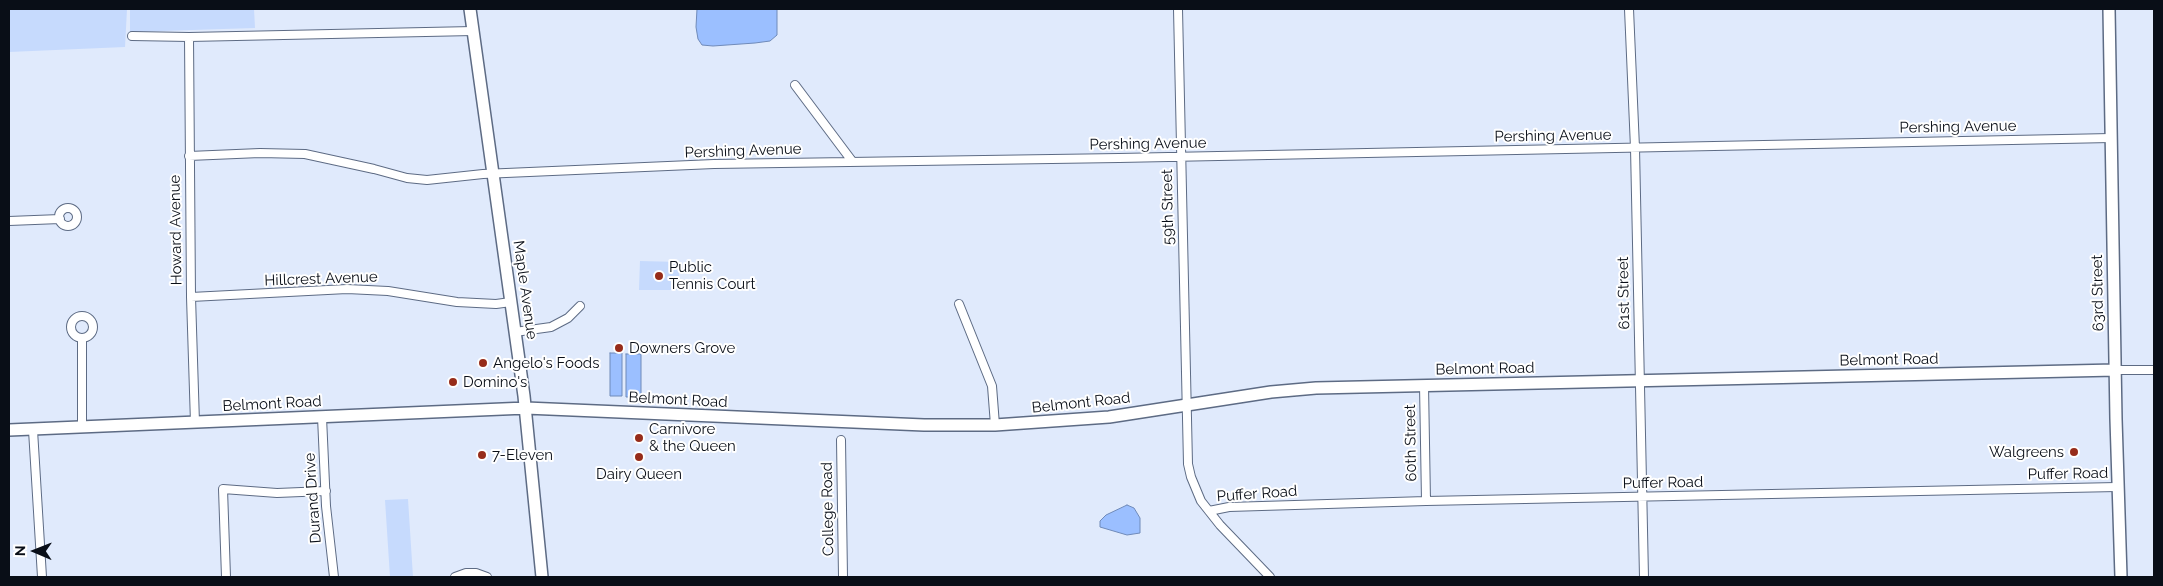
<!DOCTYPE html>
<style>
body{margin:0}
#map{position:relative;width:2163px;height:586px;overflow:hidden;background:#e0eafc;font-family:Raleway,sans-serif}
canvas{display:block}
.frame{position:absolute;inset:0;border:10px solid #090e17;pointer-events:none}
.north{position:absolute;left:10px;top:526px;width:50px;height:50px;-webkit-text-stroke:4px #fff;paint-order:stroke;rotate:271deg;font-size:14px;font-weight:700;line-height:20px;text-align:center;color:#090e17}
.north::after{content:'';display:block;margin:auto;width:18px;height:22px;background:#090e17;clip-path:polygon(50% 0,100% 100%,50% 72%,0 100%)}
</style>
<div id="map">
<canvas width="2163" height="586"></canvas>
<div class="frame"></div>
<div class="north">N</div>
</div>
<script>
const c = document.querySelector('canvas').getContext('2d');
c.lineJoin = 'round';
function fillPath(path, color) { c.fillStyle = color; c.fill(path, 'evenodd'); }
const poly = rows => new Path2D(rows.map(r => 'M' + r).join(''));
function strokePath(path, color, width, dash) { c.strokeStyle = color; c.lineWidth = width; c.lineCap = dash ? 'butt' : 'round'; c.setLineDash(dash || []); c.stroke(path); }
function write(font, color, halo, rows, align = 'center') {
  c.font = font + ' Raleway,sans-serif'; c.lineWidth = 4; c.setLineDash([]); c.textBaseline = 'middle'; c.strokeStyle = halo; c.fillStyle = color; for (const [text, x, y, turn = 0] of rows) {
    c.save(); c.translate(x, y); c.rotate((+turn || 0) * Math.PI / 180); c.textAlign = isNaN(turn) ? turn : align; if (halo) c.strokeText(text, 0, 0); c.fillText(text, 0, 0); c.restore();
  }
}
fillPath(poly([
 [9,9,127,9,125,47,9,52],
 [130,9,254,9,255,28,130,32],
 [640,261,679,262,679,290,639,290],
 [408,499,413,577,390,577,385,500]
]), '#c6dafd');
const water = poly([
 [697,9,777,9,777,35,770,41,755,43,713,46,702,45,698,39,696,27,697,9],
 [610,353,622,353,622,396,610,396,610,353],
 [626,354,641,354,641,397,626,397,626,354],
 [1127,505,1134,508,1140,518,1140,533,1127,535,1100,527,1100,521,1106,515,1127,505]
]);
fillPath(water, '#9bbfff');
strokePath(water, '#6f8ab9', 1);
const street = poly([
 [1178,9,1188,464,1191,477,1201,501,1220,525,1270,577],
 [1629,9,1635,148,1644,577],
 [132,36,189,37,473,31],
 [189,37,191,297,195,423],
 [795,85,852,161],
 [189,156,260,153,305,154,374,169,407,178,427,180,483,174,714,164,1119,158,2111,138],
 '59 217a9 9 0 1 1 18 0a9 9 0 1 1-18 0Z',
 [9,221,60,219],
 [191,297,347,289,388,291,457,302,496,304,511,302],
 [959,304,992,386,995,425],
 '71 327a11 11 0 1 1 22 0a11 11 0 1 1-22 0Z',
 [515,332,551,327,568,318,580,306],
 [82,338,82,427],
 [2115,370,2154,370],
 [1424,385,1426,501],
 [322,417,326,506,334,577],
 [33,430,42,577],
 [841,440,843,577],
 [1209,511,1229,507,1426,501,2117,487],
 [226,577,223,489,277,493,326,491],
 [455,577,466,573,476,573,487,577]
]);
const secondary = poly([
 [470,9,524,396,542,577],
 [2109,9,2116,419,2121,577],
 [9,430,526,408,924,425,995,425,1109,417,1271,392,1316,388,2115,370]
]);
strokePath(street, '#5d6b84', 10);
strokePath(secondary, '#5d6b84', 14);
strokePath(street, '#fff', 8);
strokePath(secondary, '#fff', 11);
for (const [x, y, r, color] of [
 [659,276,5,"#962c1a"],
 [619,348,5,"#962c1a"],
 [483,363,5,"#962c1a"],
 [453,382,5,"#962c1a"],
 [639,438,5,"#962c1a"],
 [2074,452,5,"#962c1a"],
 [482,455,5,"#962c1a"],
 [639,457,5,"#962c1a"]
]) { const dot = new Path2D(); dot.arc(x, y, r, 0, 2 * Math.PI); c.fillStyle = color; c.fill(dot); strokePath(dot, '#fff', 2); }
write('15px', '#090e17', '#fff', [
 ["Pershing Avenue",1958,127,-1],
 ["Pershing Avenue",1553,136,-1],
 ["Pershing Avenue",1148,144,-1],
 ["Pershing Avenue",743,151,-2],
 ["59th Street",1168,207,-91],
 ["Howard Avenue",176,230,-91],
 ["Hillcrest Avenue",321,279,-2],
 ["Maple Avenue",525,290,82],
 ["61st Street",1624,293,-91],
 ["63rd Street",2098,293,-91],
 ["Belmont Road",1889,360,-1],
 ["Belmont Road",1485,369,-1],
 ["Belmont Road",678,400,3],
 ["Belmont Road",1081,403,-6],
 ["Belmont Road",272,404,-3],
 ["60th Street",1411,443,-91],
 ["Puffer Road",2068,474,-1],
 ["Puffer Road",1663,483,-1],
 ["Puffer Road",1257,494,-4],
 ["Durand Drive",313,498,-94],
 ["College Road",828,509,-91]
]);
write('15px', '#090e17', '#fff', [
 ["Public",669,267],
 ["Tennis Court",669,284],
 ["Downers Grove",629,348],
 ["Angelo's Foods",493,363],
 ["Domino's",463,382],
 ["Carnivore",649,429],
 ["& the Queen",649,446],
 ["Walgreens",2064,452,"right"],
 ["7-Eleven",492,455],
 ["Dairy Queen",639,474,"center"]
], 'left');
</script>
